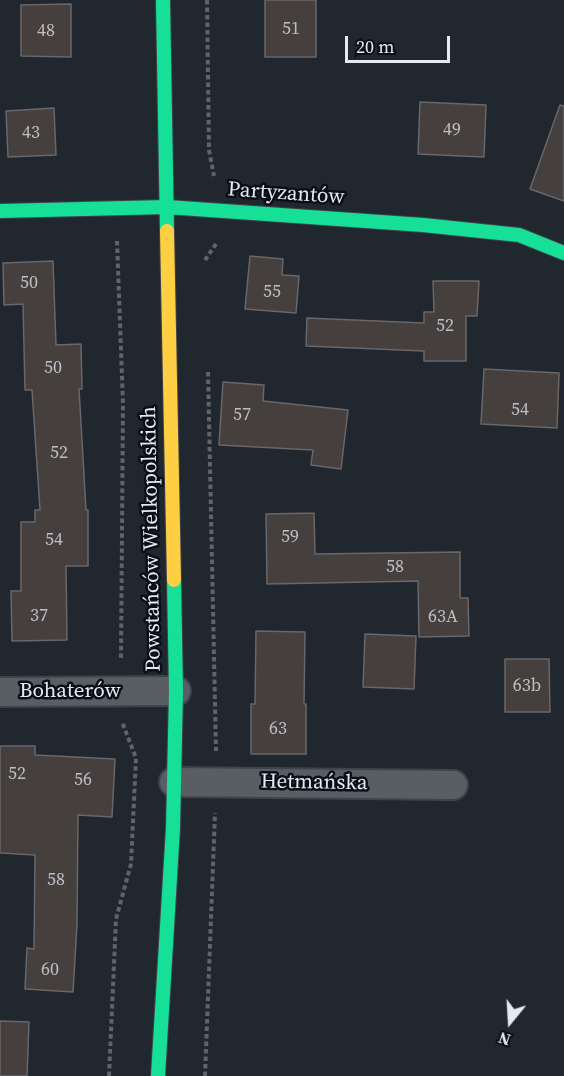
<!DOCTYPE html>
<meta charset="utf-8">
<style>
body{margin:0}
#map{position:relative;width:564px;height:1076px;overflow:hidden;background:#21272f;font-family:"Source Serif 4",serif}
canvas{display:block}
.north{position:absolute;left:480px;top:992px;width:60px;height:60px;-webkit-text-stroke:4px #0a0f16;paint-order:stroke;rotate:198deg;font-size:16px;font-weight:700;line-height:24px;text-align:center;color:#e3eaf5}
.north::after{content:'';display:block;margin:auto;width:21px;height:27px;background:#e3eaf5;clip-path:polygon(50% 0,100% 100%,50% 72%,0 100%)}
.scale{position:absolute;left:345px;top:36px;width:105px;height:27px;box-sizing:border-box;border:3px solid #e3eaf5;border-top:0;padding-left:8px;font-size:18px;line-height:21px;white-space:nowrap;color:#e3eaf5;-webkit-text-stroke:4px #0a0f16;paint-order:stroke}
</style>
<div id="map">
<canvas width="564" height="1076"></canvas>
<div class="north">N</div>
<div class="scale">20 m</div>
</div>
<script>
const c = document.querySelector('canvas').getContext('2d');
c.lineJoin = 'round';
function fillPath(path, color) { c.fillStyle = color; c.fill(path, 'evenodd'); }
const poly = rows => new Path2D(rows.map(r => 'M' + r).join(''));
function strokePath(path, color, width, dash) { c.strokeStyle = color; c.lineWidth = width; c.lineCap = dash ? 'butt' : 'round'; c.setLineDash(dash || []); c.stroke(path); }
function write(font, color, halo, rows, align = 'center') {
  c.font = font + ' "Source Serif 4",serif'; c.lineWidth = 5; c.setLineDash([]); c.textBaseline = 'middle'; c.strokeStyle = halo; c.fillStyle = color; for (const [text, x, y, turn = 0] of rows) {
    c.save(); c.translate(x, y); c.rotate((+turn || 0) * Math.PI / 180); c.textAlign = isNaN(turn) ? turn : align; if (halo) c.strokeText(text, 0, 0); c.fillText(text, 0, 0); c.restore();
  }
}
const building = poly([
 [265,0,316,0,316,57,265,57,265,0],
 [71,4,71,57,21,56,21,5,71,4],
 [420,102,486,105,484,157,418,154,420,102],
 [560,105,564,106,564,201,530,189,560,105],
 [54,108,56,155,8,157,6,111,54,108],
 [250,256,283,259,282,275,299,276,296,313,245,309,250,256],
 [53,261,56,345,81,344,82,389,79,389,86,510,88,510,88,566,66,566,67,640,12,641,11,591,21,591,21,522,35,522,35,510,40,510,32,390,25,390,23,304,4,305,3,263,53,261],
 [433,281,479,281,477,316,466,316,466,361,424,361,424,351,306,346,307,318,424,323,424,312,434,312,433,281],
 [484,369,559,373,557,428,481,424,484,369],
 [223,382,264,385,263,401,348,410,341,469,311,465,313,450,219,445,223,382],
 [314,513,315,554,460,552,460,598,468,598,469,636,419,637,418,581,267,584,266,514,314,513],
 [256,631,305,632,304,704,306,704,306,754,251,754,251,704,255,704,256,631],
 [365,634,416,636,414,689,363,687,365,634],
 [505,659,549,659,550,712,505,712,505,659],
 [0,746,35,746,35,755,115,759,112,817,78,815,77,924,73,992,25,989,27,948,34,949,35,855,0,853,0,746],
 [0,1021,29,1022,27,1076,0,1076,0,1021]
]);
fillPath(building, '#453f3e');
strokePath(building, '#696769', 1.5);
const street = poly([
 [0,692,176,691],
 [174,782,453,785]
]);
const fast = poly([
 [163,0,167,231],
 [0,211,167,207,423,225,519,235,564,253],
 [158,1076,173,828,176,691,174,580]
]);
const slow = poly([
 [167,231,174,580]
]);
strokePath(street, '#3f444b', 32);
strokePath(fast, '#3f444b', 16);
strokePath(slow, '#3f444b', 16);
strokePath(poly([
 [207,0,209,150,214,176],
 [117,241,123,404,121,659],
 [205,260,216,244],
 [208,372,216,751],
 [109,1076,116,919,131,864,136,758,122,722],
 [205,1076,215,813]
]), '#5f636a', 4, [4.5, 3]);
strokePath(street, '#595d64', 28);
strokePath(fast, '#16e098', 14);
strokePath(slow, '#ffcf43', 14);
write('18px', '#bcbfc7', null, [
 ["51",291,29],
 ["48",46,31],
 ["49",452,130],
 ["43",31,133],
 ["50",29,283],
 ["55",272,292],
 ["52",445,326],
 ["50",53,368],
 ["54",520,410],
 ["57",242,415],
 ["52",59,453],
 ["59",290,537],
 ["54",54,540],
 ["58",395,567],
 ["37",39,616],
 ["63A",443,617],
 ["63b",527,686],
 ["63",278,729],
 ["52",17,774],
 ["56",83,780],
 ["58",56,880],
 ["60",50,970]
]);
write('21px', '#e3eaf5', '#0a0f16', [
 ["Partyzantów",286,194,4],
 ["Powstańców Wielkopolskich",152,539,-91],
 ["Bohaterów",70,692],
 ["Hetmańska",314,783,1]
]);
</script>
